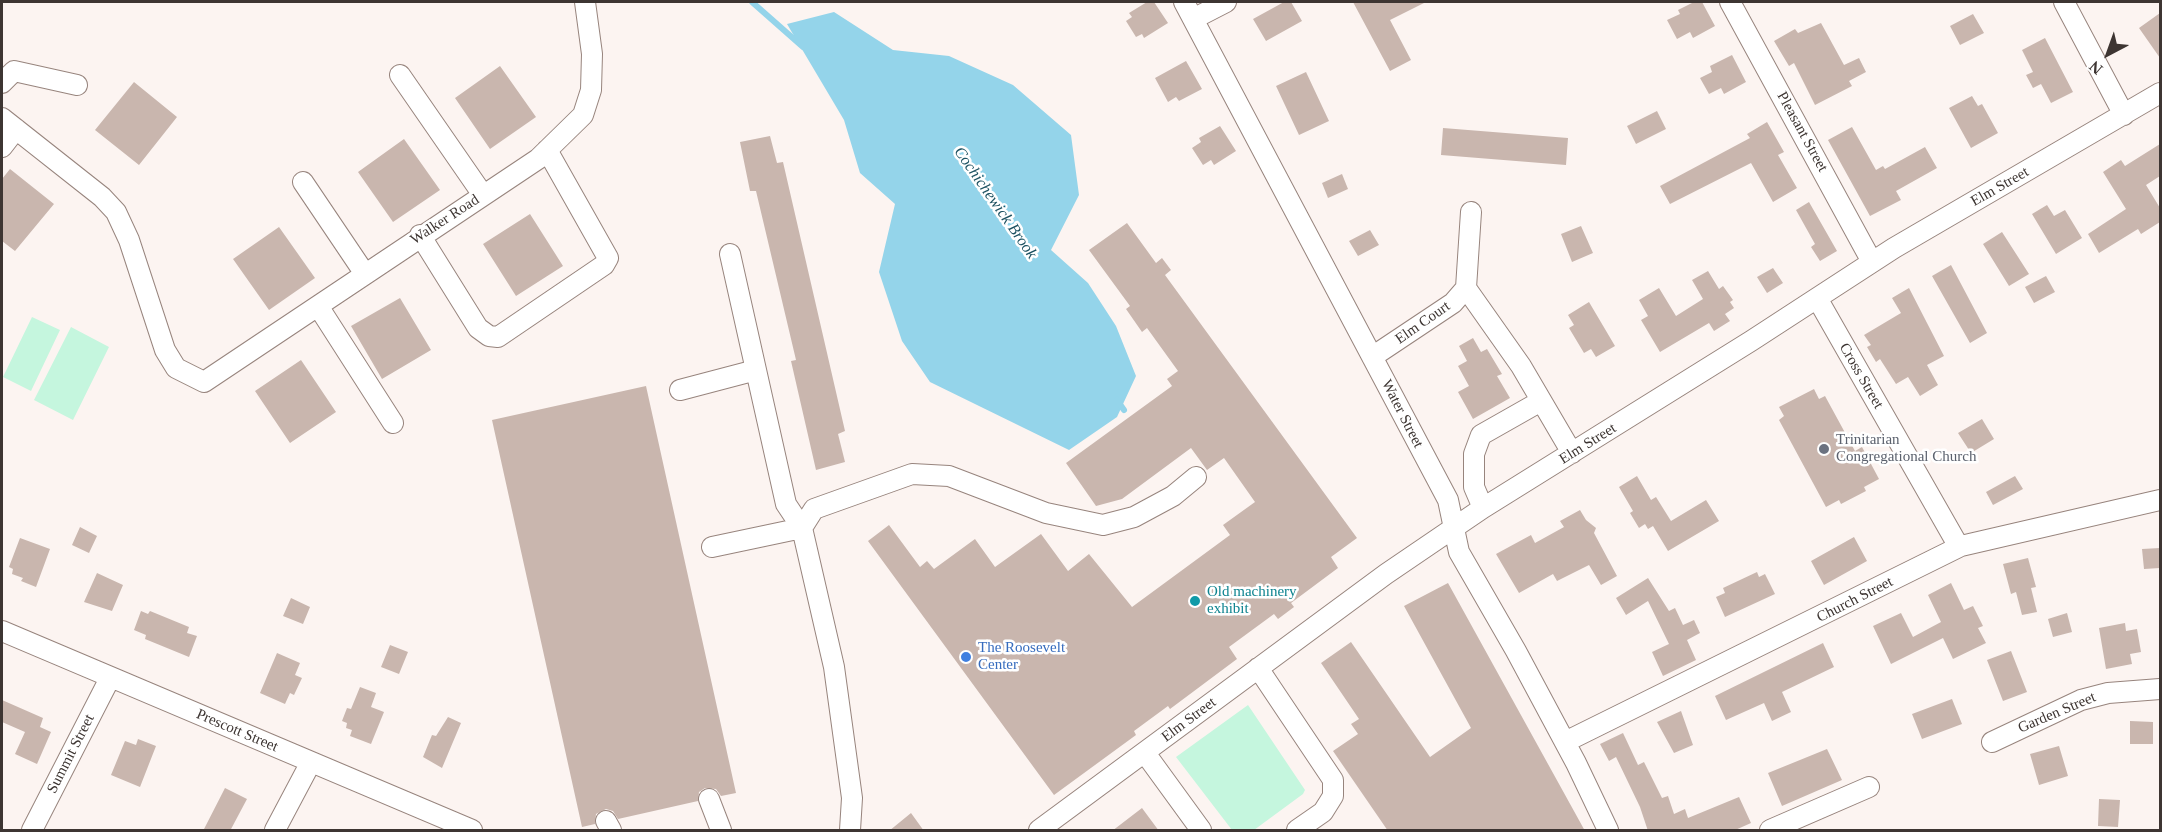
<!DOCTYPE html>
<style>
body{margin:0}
#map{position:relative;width:2162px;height:832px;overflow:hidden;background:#fcf4f1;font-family:Georgia,serif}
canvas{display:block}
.frame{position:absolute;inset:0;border:3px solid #3d3532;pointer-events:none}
.north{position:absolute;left:2078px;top:24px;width:60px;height:60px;-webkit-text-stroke:4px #fff;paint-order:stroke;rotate:221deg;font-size:16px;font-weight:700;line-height:24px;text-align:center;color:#3d3532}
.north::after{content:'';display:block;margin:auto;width:21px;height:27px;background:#3d3532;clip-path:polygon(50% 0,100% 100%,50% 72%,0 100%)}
</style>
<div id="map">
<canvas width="2162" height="832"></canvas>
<div class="frame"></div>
<div class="north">N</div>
</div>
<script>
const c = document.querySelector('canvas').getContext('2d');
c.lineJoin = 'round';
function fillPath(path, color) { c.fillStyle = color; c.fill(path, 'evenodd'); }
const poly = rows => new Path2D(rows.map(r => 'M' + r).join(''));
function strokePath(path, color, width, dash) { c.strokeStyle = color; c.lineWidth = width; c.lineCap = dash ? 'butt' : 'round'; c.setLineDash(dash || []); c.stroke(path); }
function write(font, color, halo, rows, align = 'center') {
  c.font = font + ' Georgia,serif'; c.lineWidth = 5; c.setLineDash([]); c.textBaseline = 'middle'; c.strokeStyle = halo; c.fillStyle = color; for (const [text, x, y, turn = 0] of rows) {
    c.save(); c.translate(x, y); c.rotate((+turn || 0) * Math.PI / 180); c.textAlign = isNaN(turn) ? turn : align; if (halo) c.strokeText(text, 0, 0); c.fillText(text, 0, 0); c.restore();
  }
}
fillPath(poly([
 [32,317,60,330,31,391,3,377],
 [71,327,109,347,73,420,34,400],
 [1248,705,1305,790,1303,794,1254,830,1232,830,1176,757]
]), '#c5f6de');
fillPath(poly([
 [834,12,893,50,949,56,1013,85,1071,135,1079,195,1051,250,1088,283,1116,326,1136,376,1117,417,1069,450,930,382,902,341,879,272,895,204,860,173,844,120,787,24]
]), '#94d4ea');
strokePath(poly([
 [752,2,803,47],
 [1117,400,1124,410]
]), '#94d4ea', 6);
fillPath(poly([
 [1147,2,1154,2,1168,23,1144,38,1142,34,1136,37,1126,21,1132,17,1129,13],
 [1284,2,1291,2,1302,21,1266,41,1253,19],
 [1353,2,1426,2,1390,20,1411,60,1390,71],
 [1694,2,1702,2,1715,26,1693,38,1690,32,1677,39,1667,20,1680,14,1678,10],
 [2160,13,2160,58,2139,28],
 [1973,14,1984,33,1960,45,1950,26],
 [1821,23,1844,65,1859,58,1866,72,1849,81,1852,86,1815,105,1794,63,1789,66,1774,41,1795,29,1798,33],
 [2045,38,2073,92,2051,103,2041,84,2033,88,2026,75,2033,72,2022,50],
 [1732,55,1746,82,1724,94,1721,88,1709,94,1700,78,1712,72,1710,66],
 [1186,61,1202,89,1179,101,1176,97,1168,102,1155,78],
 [500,66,536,117,490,149,455,98],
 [1306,72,1329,121,1299,135,1276,86],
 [134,82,177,117,139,165,95,130],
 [1972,96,1978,106,1982,104,1998,133,1971,148,1949,108],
 [1657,111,1666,129,1636,144,1627,126],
 [1767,122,1784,152,1778,155,1797,188,1773,202,1751,163,1670,204,1660,186,1750,138,1747,134],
 [1220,126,1236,151,1214,165,1211,160,1203,165,1192,148,1201,142,1199,138],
 [1852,127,1876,170,1883,166,1885,169,1925,147,1937,168,1896,191,1901,200,1870,216,1828,140],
 [1443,128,1568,138,1566,165,1441,155],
 [770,136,777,163,783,162,845,431,838,434,845,462,816,470,791,361,796,360,756,191,750,191,740,142],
 [404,139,440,190,393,222,358,172],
 [2160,144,2160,176,2146,185,2160,208,2160,222,2141,234,2138,229,2099,253,2088,234,2126,209,2103,172,2121,160,2125,166],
 [10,169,54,204,15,251,2,241,2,179],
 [1342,174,1348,189,1328,198,1322,183],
 [1809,202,1837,251,1820,261,1811,247,1815,244,1796,210],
 [2047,205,2054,216,2065,210,2082,238,2056,254,2032,214],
 [530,214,563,266,516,296,483,244],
 [1127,223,1156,263,1162,258,1171,270,1165,275,1357,538,1331,557,1338,568,1291,603,1294,607,1278,619,1274,614,1229,647,1237,659,1170,709,1168,706,1134,731,1136,735,1054,795,868,541,889,525,920,567,927,561,934,569,975,539,995,567,1041,534,1068,571,1089,554,1132,607,1230,535,1223,525,1255,502,1224,458,1207,470,1191,448,1122,499,1096,506,1066,463,1172,386,1167,379,1178,371,1147,328,1142,332,1126,309,1130,306,1089,250],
 [1581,226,1593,253,1572,262,1561,234],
 [279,227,315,278,269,310,233,259],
 [1370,230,1379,245,1358,256,1349,241],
 [2002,232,2029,274,2009,286,1983,244],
 [1951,265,1987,333,1970,343,1932,276],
 [1773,268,1783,283,1767,293,1757,277],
 [1708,271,1719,289,1723,286,1733,300,1730,302,1734,308,1725,314,1730,321,1714,331,1709,323,1660,352,1641,320,1648,316,1639,300,1659,288,1676,316,1703,299,1692,280],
 [2046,276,2055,292,2034,303,2025,287],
 [1909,288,1944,356,1927,365,1938,385,1920,396,1908,377,1896,384,1880,359,1876,362,1867,347,1871,345,1864,335,1901,313,1892,298],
 [400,298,431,350,382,379,351,326],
 [1589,302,1615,346,1596,357,1591,349,1584,353,1569,328,1574,325,1568,315],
 [1473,338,1481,352,1487,349,1502,374,1497,376,1510,398,1473,419,1458,392,1469,386,1458,366,1467,361,1459,346],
 [301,360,336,412,290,443,255,391],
 [646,386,736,793,721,796,716,789,705,788,699,792,698,801,618,819,613,811,606,809,596,814,595,824,582,827,492,420],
 [1814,389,1819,399,1825,396,1855,451,1862,447,1879,479,1864,487,1866,491,1841,504,1839,500,1826,507,1779,420,1784,416,1779,407],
 [1982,419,1994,439,1971,453,1958,433],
 [1637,476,1651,500,1656,497,1671,521,1706,500,1719,521,1668,551,1653,526,1648,529,1645,524,1639,528,1630,513,1633,511,1619,487],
 [2015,476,2023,489,1993,505,1986,492],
 [1580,510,1586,520,1596,528,1594,533,1617,576,1601,585,1589,565,1557,581,1553,574,1519,593,1496,554,1531,535,1535,543,1564,527,1560,521],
 [80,527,97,536,89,553,72,545],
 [1854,537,1867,561,1824,585,1811,561],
 [20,538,50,549,36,587,21,581,23,578,12,574,13,569,9,567],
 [2160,548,2160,568,2144,569,2142,549],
 [2028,558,2036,587,2031,588,2037,612,2022,615,2016,592,2011,594,2003,564],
 [1757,572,1759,577,1765,574,1775,594,1725,617,1716,597,1725,593,1723,588],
 [97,573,123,585,112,611,84,602],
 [1648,578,1669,611,1675,608,1683,625,1694,620,1700,633,1687,640,1696,660,1663,676,1652,652,1669,644,1648,601,1626,615,1616,598],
 [1448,583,1585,831,1388,831,1333,751,1358,734,1351,724,1359,719,1321,663,1351,642,1430,757,1471,728,1404,606],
 [1951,583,1964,610,1973,606,1983,626,1978,628,1986,643,1953,659,1943,638,1891,664,1873,626,1901,613,1913,637,1941,622,1928,595],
 [291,598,310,607,303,624,283,616],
 [141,611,148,614,150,611,189,627,187,633,197,636,189,657,145,639,146,635,134,630],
 [2067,613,2072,632,2053,637,2048,619],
 [2125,623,2126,631,2137,629,2141,652,2130,654,2132,664,2106,669,2099,628],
 [1823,643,1834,667,1782,692,1791,712,1772,721,1764,703,1726,720,1715,696],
 [390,645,408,652,399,674,381,667],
 [2011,651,2027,692,2003,701,1987,660],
 [277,653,300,663,295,675,302,678,294,695,290,693,285,704,260,693],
 [360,687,376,693,371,707,384,712,371,744,350,736,352,730,346,728,347,723,342,721,347,708,351,709],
 [1952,699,1962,724,1922,739,1912,714],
 [2,700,43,718,40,727,51,732,37,764,15,754,25,732,2,722],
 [1681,711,1693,745,1674,753,1657,722],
 [448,717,461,723,442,768,423,757,432,735,436,736],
 [2130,721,2153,722,2153,744,2130,744],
 [1623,733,1638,765,1644,762,1662,798,1668,796,1674,814,1685,809,1688,818,1739,797,1751,823,1733,831,1648,831,1640,807,1616,757,1609,761,1600,744],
 [138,739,156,746,140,787,111,775,125,741,136,745],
 [2059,746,2068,776,2039,785,2030,754],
 [1827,749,1842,780,1782,806,1768,773],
 [225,788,247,799,230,831,203,831],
 [2099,799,2120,800,2118,827,2098,826],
 [1142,808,1159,831,1112,831],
 [911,813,924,831,889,831]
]), '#c9b6ae');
const minor = poly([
 [1184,2,1448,500,1459,552,1516,651,1576,763,1608,830],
 [1730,2,1872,262],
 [2064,2,2124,115],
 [1193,19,1226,2],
 [400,75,483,195],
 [2,83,14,71,77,85],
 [2,118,102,197,116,212,129,240,165,350,176,368,204,382,538,159,583,115,591,90,592,54,585,2],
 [2,147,16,129],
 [303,182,365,274],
 [420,235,478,328,489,336,498,337,604,265,608,258,547,150],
 [730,254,786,504,802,528,834,667,852,798,850,830],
 [1466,288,1521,366,1572,453],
 [1817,298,1959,547],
 [318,306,393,423],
 [1372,357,1453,303,1466,288,1471,212],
 [680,390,756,370],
 [1483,508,1474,487,1474,454,1481,435,1541,401],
 [712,547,802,528,814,509,912,474,949,476,1046,513,1103,525,1134,517,1173,496,1196,477],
 [2,631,472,830],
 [1258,668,1333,780,1333,796,1323,812,1297,830],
 [1565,742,1961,546,2160,500],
 [1992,742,2081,700,2108,693,2160,689],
 [1145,753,1201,830],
 [709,799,721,830],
 [606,821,611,830],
 [32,830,110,678],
 [275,830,311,762],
 [1039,830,1386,574,1483,508,1751,341,1894,248,2160,93],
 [1770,830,1869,787]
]);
strokePath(minor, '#97847d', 22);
strokePath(minor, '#fff', 20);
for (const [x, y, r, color] of [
 [1824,449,6,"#6b7280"],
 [1195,601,6,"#0f9aa8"],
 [966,657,6,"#3f7fe0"]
]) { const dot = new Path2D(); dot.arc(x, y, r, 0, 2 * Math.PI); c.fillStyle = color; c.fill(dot); strokePath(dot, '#fff', 2); }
write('15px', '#3d3532', '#fff', [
 ["Pleasant Street",1802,132,61],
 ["Elm Street",2000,187,-30],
 ["Walker Road",445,220,-33],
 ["Elm Court",1423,323,-35],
 ["Cross Street",1861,376,60],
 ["Water Street",1402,414,63],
 ["Elm Street",1588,444,-32],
 ["Church Street",1855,600,-27],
 ["Garden Street",2057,713,-23],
 ["Elm Street",1189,720,-37],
 ["Prescott Street",237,731,23],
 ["Summit Street",71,754,-63]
]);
write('15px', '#5b616d', '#fff', [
 ["Trinitarian",1836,440],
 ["Congregational Church",1836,457]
], 'left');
write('15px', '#0d838f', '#fff', [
 ["Old machinery",1207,592],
 ["exhibit",1207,609]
], 'left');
write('15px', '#366cbe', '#fff', [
 ["The Roosevelt",978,648],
 ["Center",978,665]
], 'left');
write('italic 16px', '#1d5262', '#fff', [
 ["Cochichewick Brook",995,203,55]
]);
</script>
